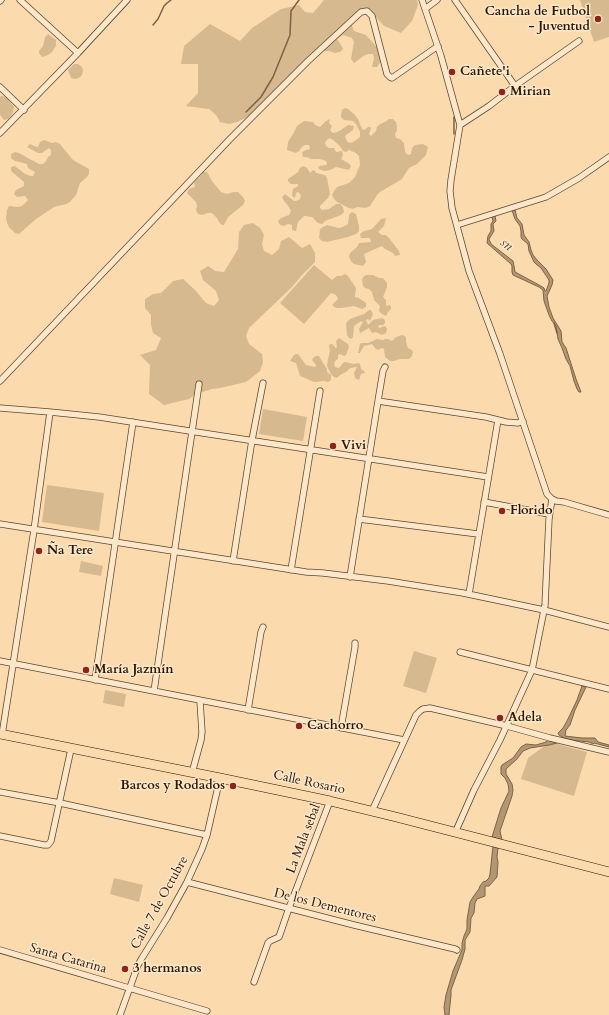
<!DOCTYPE html>
<meta charset="utf-8">
<style>
body{margin:0}
canvas{display:block;background:#fbdaae}
</style>
<canvas width="609" height="1015"></canvas>
<script>
const c = document.querySelector('canvas').getContext('2d');
c.lineJoin = 'round';
function fillPath(path, color) { c.fillStyle = color; c.fill(path, 'evenodd'); }
const poly = rows => new Path2D(rows.map(r => 'M' + r).join(''));
function strokePath(path, color, width, dash) { c.strokeStyle = color; c.lineWidth = width; c.lineCap = dash ? 'butt' : 'round'; c.setLineDash(dash || []); c.stroke(path); }
function write(font, color, halo, rows, align = 'center') {
  c.font = font + ' Cardo,serif'; c.lineWidth = 3; c.setLineDash([]); c.textBaseline = 'middle'; c.strokeStyle = halo; c.fillStyle = color; for (const [text, x, y, turn = 0] of rows) {
    c.save(); c.translate(x, y); c.rotate((+turn || 0) * Math.PI / 180); c.textAlign = isNaN(turn) ? turn : align; if (halo) c.strokeText(text, 0, 0); c.fillText(text, 0, 0); c.restore();
  }
}
fillPath(poly([
 [324,0,417,0,418,5,412,21,401,33,384,26,372,13,363,12,351,23,354,31,366,35,380,51,381,60,379,64,377,67,372,67,374,58,373,54,369,54,365,55,354,63,351,59,354,42,352,38,343,35,337,39,341,45,343,49,340,52,335,53,329,51,320,51,284,86,268,105,261,111,237,122,229,124,220,122,216,115,209,109,186,106,198,93,198,64,181,64,184,46,210,24,240,41,252,28,281,9,299,5,305,12,313,13],
 [580,0,609,0,609,37,594,42],
 [48,34,56,40,56,46,52,52,48,55,42,57,39,53,39,51,43,46,45,37],
 [74,64,78,64,82,67,83,71,82,75,79,78,75,79,71,78,68,70],
 [1,96,6,97,14,107,13,112,11,116,8,119,4,120,0,115,0,97],
 [345,108,348,109,354,114,358,119,362,129,364,130,368,127,370,127,371,128,369,134,371,136,376,131,377,127,380,124,385,122,389,119,393,119,396,122,397,126,397,130,395,134,396,138,400,139,404,143,405,152,408,155,411,154,412,148,415,145,423,144,428,147,426,155,417,164,409,168,407,171,402,179,380,192,377,195,370,206,366,208,357,207,353,209,349,208,337,202,334,199,332,195,334,191,337,187,349,183,355,177,360,165,359,156,356,153,349,150,346,152,343,151,340,146,333,140,330,138,328,139,325,142,326,146,329,148,334,148,336,152,342,151,343,155,341,159,348,163,351,166,349,170,336,167,330,170,324,171,319,169,318,168,319,166,326,165,327,164,326,161,320,159,311,159,307,157,303,157,302,152,306,150,310,149,309,145,305,145,302,147,299,151,296,153,287,150,288,142,293,134,297,126,304,121,313,122,315,125,320,127,326,121,330,119,329,123,332,126,330,130,333,133,337,132,341,130,348,125,354,126,353,130,346,135,345,137,347,141,349,143,353,142,356,140,360,137,360,132,356,124,353,121,344,120,341,117,341,115,342,110],
 [44,140,52,143,56,142,60,144,73,160,89,169,89,174,87,177,80,183,76,195,70,202,66,204,54,207,36,219,19,234,15,233,9,227,7,223,6,218,7,210,9,206,18,207,22,206,28,200,25,196,17,197,14,194,16,190,24,186,24,182,11,171,11,167,15,166,25,174,30,176,33,176,35,172,28,168,27,164,15,161,11,158,11,154,15,152,19,153,39,164,43,164,46,161,48,157,51,155,51,150,49,148,42,153,38,153,27,147,30,144,34,146,38,147,40,142],
 [303,166,307,168,310,173,313,170,315,171,316,173,325,175,327,178,330,194,328,198,320,206,320,208,322,210,329,209,336,204,340,204,343,207,344,212,341,215,325,221,322,224,318,223,312,217,304,216,298,222,296,231,292,230,292,225,288,224,284,226,280,225,278,221,281,218,289,215,291,211,289,207,284,201,282,197,285,194,294,201,296,201,300,199,301,195,298,192,296,193,295,198,293,197,292,195,293,189,298,186,298,184,291,184,288,181,288,179,298,172,300,168],
 [203,172,207,172,212,181,221,192,227,194,233,192,238,192,243,197,245,201,243,205,228,217,224,225,222,225,219,222,217,218,212,213,208,213,202,215,198,214,196,210,197,206,196,202,187,193,189,189,195,187,194,183,195,181,200,177],
 [352,212,356,214,359,226,359,231,356,234,348,237,327,242,322,241,319,238,320,229,323,227,327,225,339,228,343,227,348,224,349,215],
 [386,218,384,226,378,232,382,235,386,235,389,238,399,251,400,255,395,256,393,253,385,249,382,246,364,254,366,262,363,266,354,264,351,261,349,257,350,253,357,247,359,243,371,242,370,238,361,238,360,234,364,231,372,229,381,219],
 [253,223,260,228,264,235,262,244,264,251,272,255,279,249,281,241,289,237,302,248,310,244,315,253,315,262,303,274,292,287,249,328,246,336,249,344,262,354,263,362,260,371,246,382,220,388,212,389,196,394,189,399,164,405,149,394,150,365,140,355,156,350,161,338,153,333,151,325,151,315,145,308,145,299,153,294,161,293,173,281,183,279,195,290,206,303,214,306,219,300,216,291,203,280,200,271,208,266,215,271,224,272,238,249,239,232,244,225],
 [314,265,332,280,337,276,341,276,345,274,348,276,356,288,355,297,359,298,366,303,366,307,362,309,354,306,341,308,336,308,332,305,338,299,336,295,331,293,304,324,280,303],
 [373,275,379,278,383,278,387,283,387,287,383,297,386,300,386,306,390,305,391,307,391,309,388,312,386,316,382,314,379,311,380,306,374,300,372,292,369,289,365,288,363,286,362,280,363,277,366,275],
 [369,310,371,310,373,314,370,321,368,319,366,320,368,325,373,320,382,318,384,319,385,321,385,323,383,325,379,325,378,327,380,328,384,326,386,327,387,329,386,333,382,335,376,332,372,333,369,328,360,333,359,329,363,322,361,321,354,326,353,337,351,339,349,338,347,335,346,324,347,322,350,319,364,314],
 [402,335,406,337,406,342,408,348,412,350,413,352,412,356,409,359,400,359,394,361,390,361,385,357,384,349,382,348,378,350,376,349,372,344,364,346,360,353,358,353,360,344,361,343,368,343,377,339,384,340,385,339,388,339,392,341,396,337],
 [339,338,348,344,349,347,346,355,344,356,340,354,338,355,338,359,336,360,334,363,335,367,339,368,343,363,345,362,354,364,358,363,360,364,361,369,364,371,365,373,361,374,359,380,355,378,354,373,357,367,350,368,346,372,340,375,337,378,334,377,331,374,327,366,328,359,330,351,329,346,330,344,332,344,336,348,337,347,336,341],
 [296,354,298,354,306,365,315,367,316,365,312,360,313,358,316,356,319,356,320,358,327,369,327,372,331,375,331,379,330,381,328,382,324,381,314,382,300,376,296,363,290,361,294,355],
 [263,409,307,417,303,441,259,434],
 [47,485,104,493,99,531,42,522],
 [81,561,103,566,101,576,79,572],
 [414,651,437,658,426,693,403,686],
 [105,690,126,694,124,707,103,703],
 [550,742,587,752,574,796,521,779,528,758],
 [114,878,143,885,139,902,110,894]
]), '#d7b990');
const water = poly([
 [515,210,517,218,522,224,524,235,529,242,531,250,533,255,537,260,546,269,553,280,552,285,547,296,549,307,553,318,561,331,562,342,566,348,576,379,581,392,579,392,577,389,574,381,570,366,566,359,562,348,558,339,556,326,552,321,549,315,544,301,543,290,539,287,513,275,512,272,512,266,511,264,487,243,488,236,491,231,491,224,493,221,492,217,495,216,496,221,493,224,494,231,489,239,491,244,513,261,514,266,515,272,539,285,544,288,545,291,546,291,549,283,549,280,541,268,536,264,534,262,529,251,528,244,522,239,521,237,521,231,520,226,515,219,513,213,512,211,515,210],
 [582,686,586,687,575,710,570,725,566,730,565,736,582,738,595,738,598,742,609,745,609,747,598,744,594,743,593,744,589,742,571,740,564,738,559,735,558,733,563,728,567,721,577,700,582,686],
 [548,740,557,743,549,745,530,748,523,751,517,759,506,769,506,774,512,784,513,790,512,796,500,831,502,840,492,837,501,808,509,791,508,784,505,778,501,774,501,767,502,765,513,758,521,747,526,744,536,745,546,742,548,740],
 [493,846,498,848,497,857,498,862,497,877,489,886,485,886,485,896,477,899,475,903,474,913,471,918,470,932,465,940,465,949,462,960,455,979,451,990,451,995,449,1015,445,1015,444,1007,446,995,453,971,462,950,462,943,464,936,467,929,467,920,470,902,473,897,479,889,480,886,483,882,486,881,489,878,490,874,493,846]
]);
fillPath(water, '#b39773');
strokePath(water, '#7b6345', 1);
strokePath(poly([
 [153,25,158,19,164,6,167,3,171,0],
 [246,112,261,97,273,77,290,35,291,11,299,0],
 [454,117,454,134],
 [554,323,557,333]
]), '#7b6345', 1.5);
const minor = poly([
 [20,0,78,53],
 [422,0,441,56,460,125,451,180,450,191,452,208,469,271,500,354,547,494,552,499,556,501,564,502,609,515],
 [455,0,515,86],
 [0,1,1,0],
 [425,9,437,0],
 [0,87,24,110],
 [460,125,489,106,515,86,579,41],
 [0,133,78,53,127,0],
 [457,225,546,197,579,178,609,157],
 [0,381,230,139,308,61,361,12,367,11,372,16,387,74,390,77,392,78,438,46],
 [378,401,486,417,506,422,518,423,523,421],
 [0,408,50,412,99,417,488,477],
 [484,502,549,514],
 [359,519,478,534],
 [0,524,306,572,323,573,388,581,463,593,544,610,609,627],
 [233,561,252,440,263,383],
 [291,570,320,391],
 [350,577,378,401,383,371,385,367],
 [469,594,498,420],
 [460,652,609,689],
 [0,661,404,740],
 [95,680,133,422],
 [154,691,199,384],
 [248,710,261,632,263,627],
 [341,728,355,647,355,643],
 [2,735,34,530,50,412],
 [192,773,201,740,202,732,200,701],
 [0,792,60,803,207,835],
 [372,811,416,715,420,711,423,709,430,708,507,726,550,738,609,752],
 [455,833,474,790,500,740,532,670,545,605,549,519,552,499],
 [0,836,44,845,48,845,51,841,71,749],
 [187,882,354,925,455,949,457,950],
 [0,950,207,1011],
 [254,982,268,943,270,941,279,937,289,908,330,801],
 [120,1015,138,965,142,958,167,918,187,882,202,849,207,835,220,778]
]);
const primary = poly([
 [0,734,220,778,330,801,396,817,609,872]
]);
strokePath(minor, '#5d472c', 7);
strokePath(primary, '#281600', 10);
strokePath(minor, '#fce7ca', 5.5);
strokePath(primary, '#fbdaae', 9);
for (const [x, y, r, color] of [
 [598,19,4,"#8f2418"],
 [452,72,4,"#8f2418"],
 [502,92,4,"#8f2418"],
 [333,446,4,"#8f2418"],
 [502,511,4,"#8f2418"],
 [39,551,4,"#8f2418"],
 [86,670,4,"#8f2418"],
 [500,718,4,"#8f2418"],
 [299,726,4,"#8f2418"],
 [233,786,4,"#8f2418"],
 [125,969,4,"#8f2418"]
]) { const dot = new Path2D(); dot.arc(x, y, r, 0, 2 * Math.PI); c.fillStyle = color; c.fill(dot); strokePath(dot, '#fce7ca', 1.5); }
write('bold 13px', '#281600', '#fce7ca', [
 ["Cancha de Futbol",590,12,"right"],
 ["- Juventud",590,27,"right"],
 ["Cañete'i",460,72],
 ["Mirian",510,92],
 ["Vivi",341,446],
 ["Florido",510,511],
 ["Ña Tere",47,551],
 ["María Jazmín",94,670],
 ["Adela",508,718],
 ["Cachorro",307,726],
 ["Barcos y Rodados",225,786,"right"],
 ["3 hermanos",133,969]
], 'left');
write('13px', '#281600', '#fce7ca', [
 ["Calle Rosario",309,783,12],
 ["La Mala sebal",304,839,-69],
 ["Calle 7 de Octubre",160,903,-61],
 ["De los Dementores",325,906,14],
 ["Santa Catarina",68,959,16]
]);
write('italic 14px', '#604a2e', '#fce7ca', [
 ["sn",506,245,39]
]);
</script>
